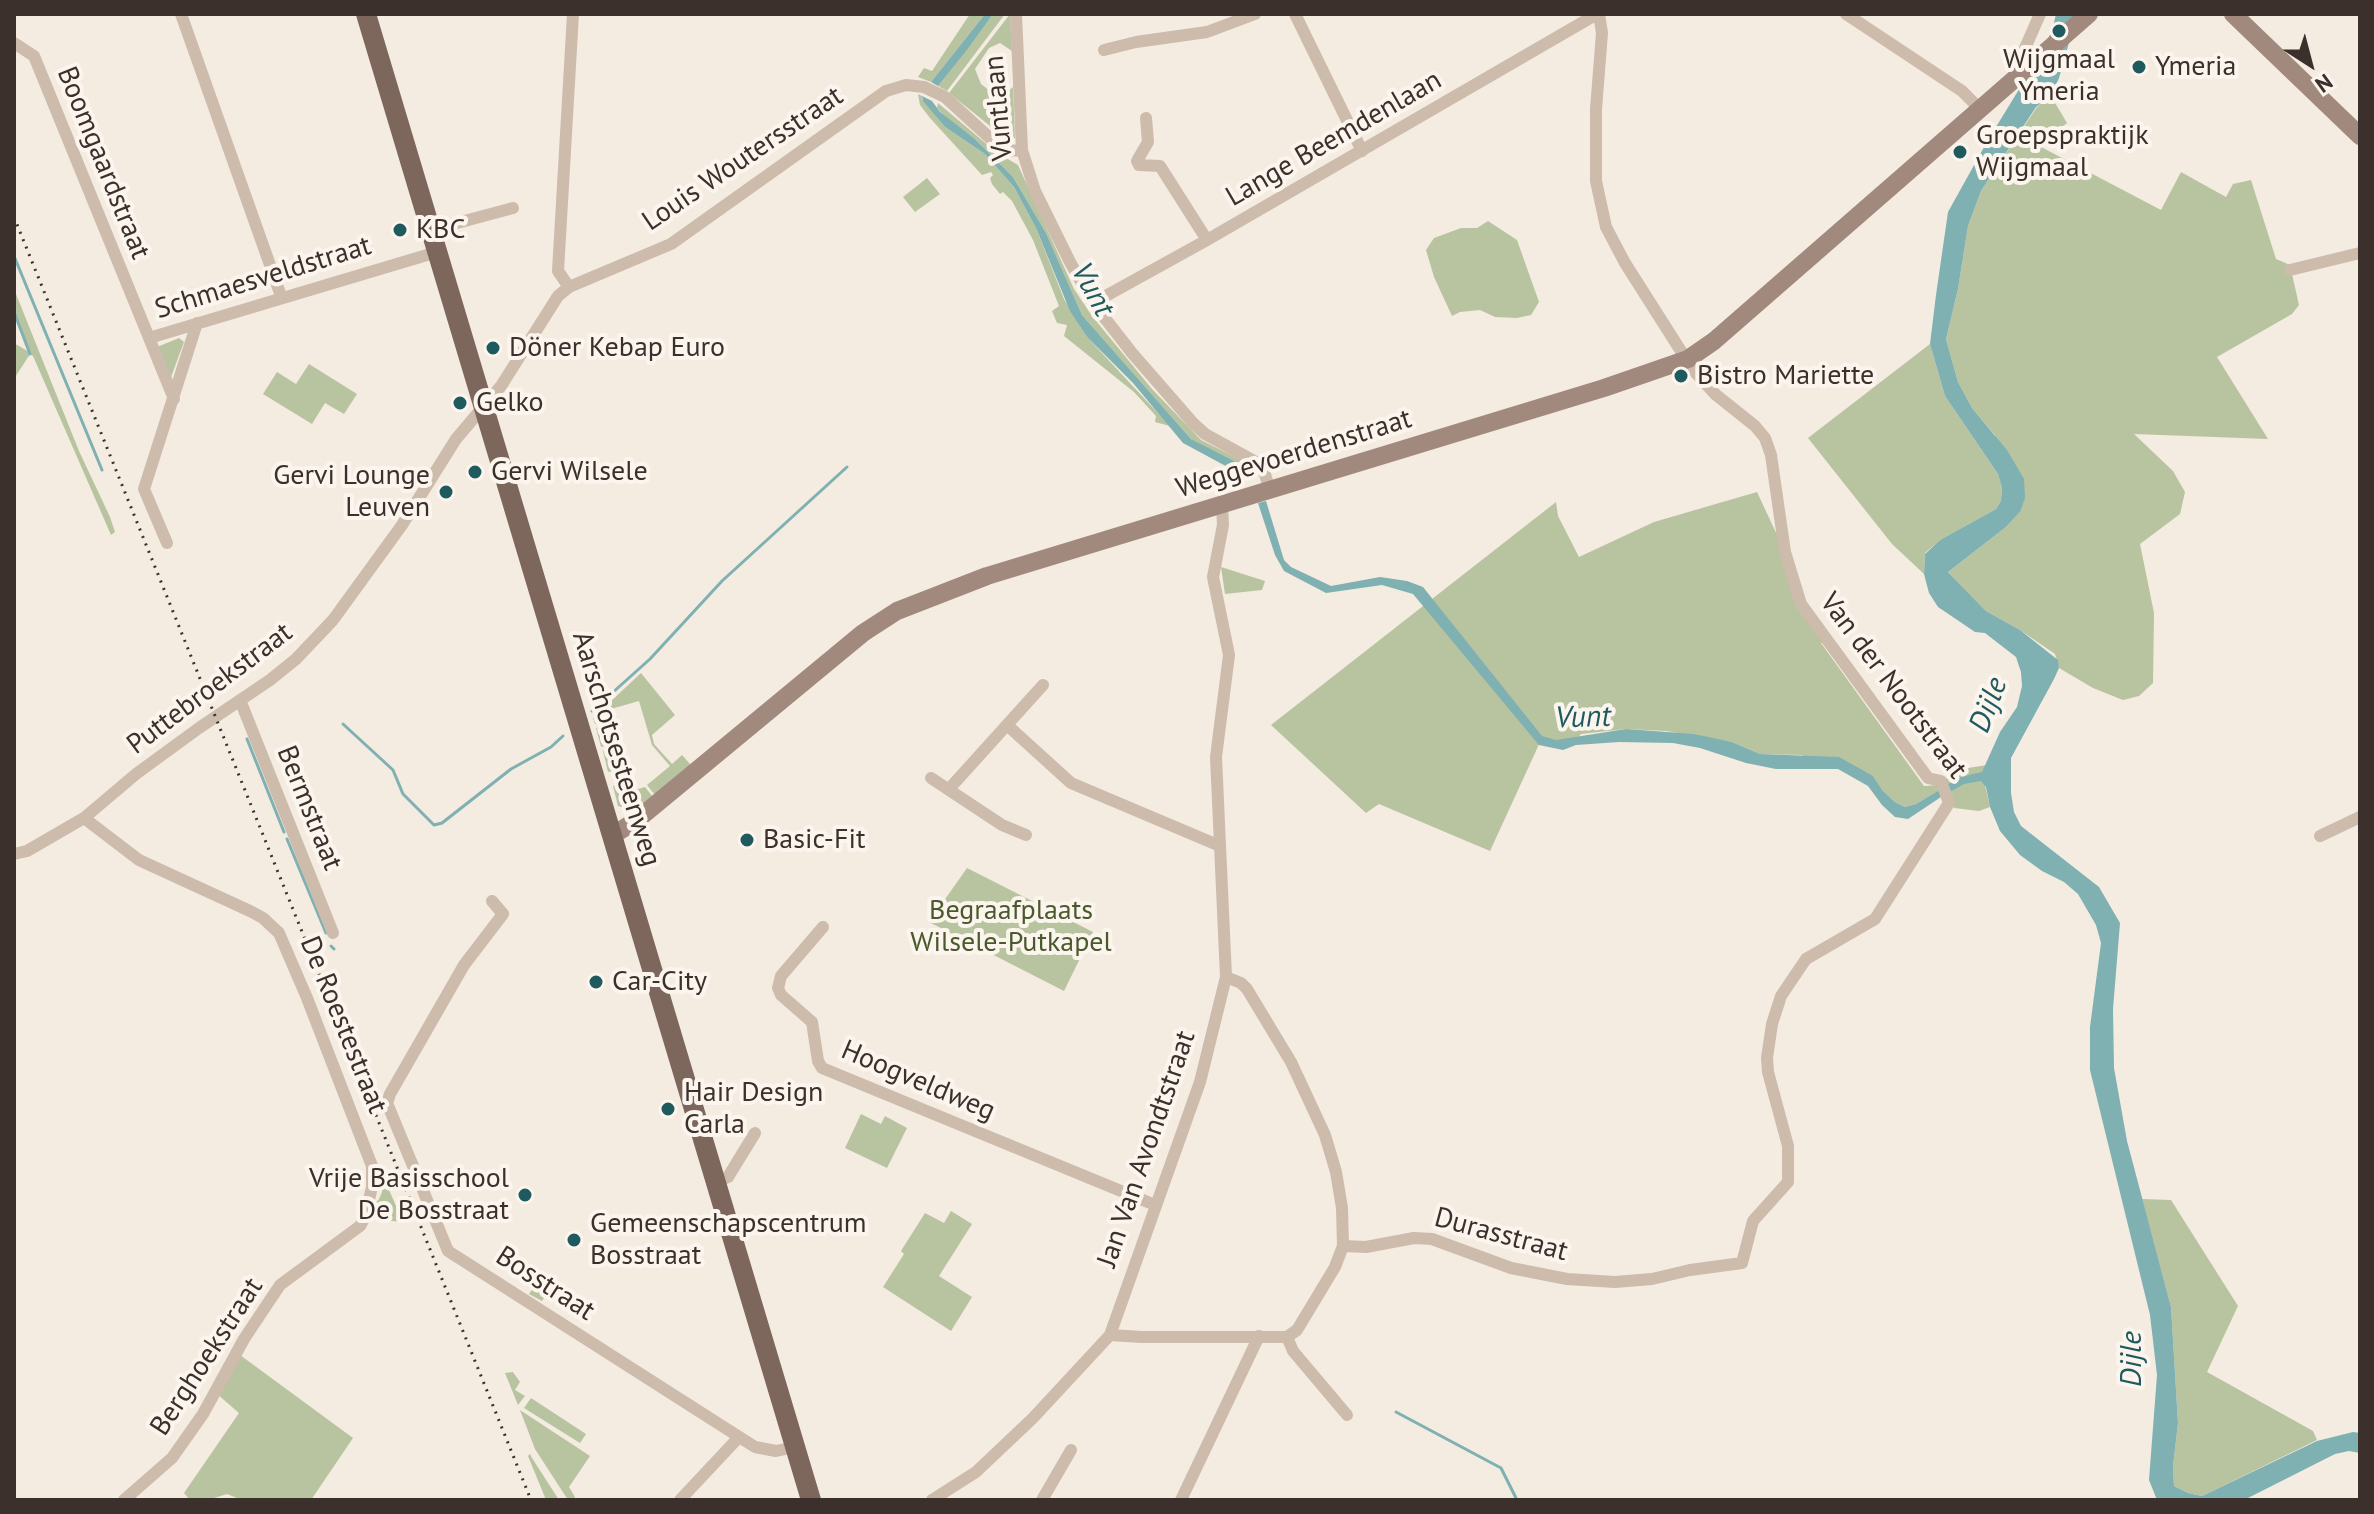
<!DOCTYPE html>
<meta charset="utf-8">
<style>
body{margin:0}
#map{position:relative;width:2374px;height:1514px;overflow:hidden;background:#f4ebe1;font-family:"PT Sans",sans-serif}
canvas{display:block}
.frame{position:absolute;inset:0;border:16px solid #3b302b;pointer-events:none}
.north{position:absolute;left:2270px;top:24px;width:80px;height:80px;-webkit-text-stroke:6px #fbf5ee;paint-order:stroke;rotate:144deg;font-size:22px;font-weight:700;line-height:32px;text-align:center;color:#3b302b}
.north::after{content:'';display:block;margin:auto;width:28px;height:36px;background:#3b302b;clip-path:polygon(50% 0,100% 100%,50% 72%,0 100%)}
</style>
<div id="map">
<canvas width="2374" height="1514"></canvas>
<div class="frame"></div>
<div class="north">N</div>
</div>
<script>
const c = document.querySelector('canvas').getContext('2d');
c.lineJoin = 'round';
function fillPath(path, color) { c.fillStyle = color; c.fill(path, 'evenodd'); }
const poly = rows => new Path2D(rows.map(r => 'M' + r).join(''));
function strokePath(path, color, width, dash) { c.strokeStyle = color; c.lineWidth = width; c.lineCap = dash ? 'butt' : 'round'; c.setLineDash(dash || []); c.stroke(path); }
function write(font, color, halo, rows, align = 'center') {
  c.font = font + ' "PT Sans",sans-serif'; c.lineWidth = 8; c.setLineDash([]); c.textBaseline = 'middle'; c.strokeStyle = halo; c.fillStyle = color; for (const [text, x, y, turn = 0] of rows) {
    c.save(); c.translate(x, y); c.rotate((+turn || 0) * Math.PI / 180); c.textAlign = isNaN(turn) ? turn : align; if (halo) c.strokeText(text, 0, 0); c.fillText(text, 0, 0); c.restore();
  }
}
fillPath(poly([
 [970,14,985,14,931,82,918,77,924,68,932,71],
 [993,14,1005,14,947,91,938,86],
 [1010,14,1012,51,1000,43,989,48,975,69,981,84,991,92,1005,94,1013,87,1015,138,1010,142,949,93],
 [918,94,922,96,922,99,945,127,985,154,1014,187,1036,228,1064,299,1088,338,1170,426,1155,422,1156,416,1134,392,1064,336,1067,325,1057,323,1052,311,1059,306,1033,240,1012,201,1003,192,1000,194,992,184,990,178,993,175,991,172,982,175,930,118,920,105],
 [2051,96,2067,123,2049,137,2043,148,2161,210,2181,172,2226,197,2233,184,2251,180,2276,259,2290,265,2299,305,2292,314,2217,357,2268,439,2134,434,2173,471,2185,492,2180,514,2140,544,2154,613,2153,683,2139,696,2123,700,2093,688,2059,668,2055,654,2020,630,1986,611,1948,572,2006,527,2020,512,1995,435,1972,408,1958,382,1946,339,1958,289,1968,226,1981,191,2037,107],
 [938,103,996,152,1018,165,1074,289,1092,316,1152,389,1201,440,1245,462,1254,470,1252,473,1191,439,1082,315,1046,233,1013,177,975,139,945,117,937,108],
 [927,178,940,194,915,212,903,197],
 [1488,221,1517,240,1539,302,1531,315,1517,318,1495,317,1480,310,1460,312,1452,316,1434,277,1426,250,1434,238,1461,228,1477,228],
 [14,289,79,451,110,517,115,532,111,535,33,356,30,354,14,379,14,343,29,352,14,312],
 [179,338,184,342,171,377,157,347],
 [1930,344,1945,396,1998,474,2002,486,2001,501,1996,509,1940,540,1925,553,1924,574,1892,544,1808,438],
 [309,364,357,394,344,414,325,403,312,424,263,394,277,372,296,384],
 [1757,492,1785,552,1801,604,1828,641,1821,643,1924,786,1939,785,1941,789,1916,804,1905,807,1895,802,1883,791,1873,776,1801,755,1760,754,1732,742,1666,731,1626,729,1581,734,1577,739,1556,743,1541,740,1490,851,1379,804,1366,813,1271,725,1556,502,1558,516,1579,557,1654,522],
 [1221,567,1265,581,1262,590,1225,594],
 [641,673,675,715,652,735,654,744,672,764,682,755,691,765,655,795,647,785,670,766,652,745,639,701,611,709,608,713,610,720,595,724,593,718],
 [611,724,617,743,601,747,596,728],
 [618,747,624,768,608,772,603,751],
 [1987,765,1982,772,1990,807,1979,811,1954,808,1943,779,1957,776,1968,768],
 [628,781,631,791,645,787,653,797,635,811,618,806,613,786],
 [967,868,1093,932,1064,991,929,922],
 [861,1114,881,1124,885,1116,907,1128,887,1168,845,1148],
 [383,1176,403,1222,383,1220,371,1213,371,1208,379,1199,382,1192],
 [2142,1199,2171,1200,2238,1306,2207,1372,2313,1431,2317,1440,2202,1496,2188,1493,2174,1486,2173,1466,2178,1423,2171,1307],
 [951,1211,972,1224,939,1276,972,1297,951,1331,883,1287,904,1254,901,1251,925,1213,944,1223],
 [539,1279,551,1286,542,1301,529,1294],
 [240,1355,353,1438,311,1500,242,1500,227,1494,208,1500,190,1500,184,1493,239,1413,217,1394],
 [513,1372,520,1382,515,1390,525,1396,518,1405,505,1373],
 [531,1398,586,1434,580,1443,524,1408],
 [520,1410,590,1456,569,1487,575,1497,572,1500,568,1500,535,1449],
 [530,1454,532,1458,559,1500,546,1500,528,1456]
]), '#b8c4a0');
fillPath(poly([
 [985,14,993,14,966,51,938,86,931,82],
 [2056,14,2077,14,2059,78,2051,96,2036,107,1981,191,1968,226,1958,289,1946,339,1958,382,1972,408,2007,450,2024,479,2025,498,2020,512,2006,527,1948,572,1986,611,2020,630,2058,660,2059,668,2054,679,2011,758,2011,793,2014,812,2021,826,2099,887,2120,923,2113,1009,2114,1068,2127,1141,2171,1307,2178,1423,2173,1466,2174,1486,2188,1493,2202,1496,2317,1441,2353,1432,2360,1433,2360,1453,2349,1451,2335,1454,2244,1500,2157,1500,2149,1480,2157,1375,2150,1315,2090,1070,2090,1027,2101,943,2096,925,2078,894,2064,882,2042,871,2020,855,2000,831,1990,807,1986,787,1981,781,1964,784,1948,793,1945,786,1961,777,1982,772,2000,732,2017,707,2022,686,2021,672,2016,657,1985,633,1975,632,1938,607,1929,593,1924,574,1925,554,1940,540,1996,509,2001,501,2002,487,1998,474,1945,396,1930,344,1936,295,1948,212,1988,140,2034,65,2052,31],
 [922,96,932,101,940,112,975,139,1013,177,1046,233,1082,315,1191,439,1249,469,1252,473,1248,478,1183,443,1133,383,1088,338,1070,311,1036,228,1014,187,985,154,945,127,923,101],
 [1266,501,1284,560,1291,567,1331,586,1380,577,1407,581,1423,587,1542,736,1556,740,1626,729,1694,734,1732,742,1760,754,1839,757,1873,776,1883,791,1895,802,1905,807,1916,804,1941,789,1944,795,1908,819,1895,817,1882,805,1868,786,1838,769,1776,769,1746,763,1700,748,1673,743,1619,742,1576,745,1563,750,1539,745,1413,594,1382,585,1326,593,1284,571,1275,555,1258,503]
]), '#7fb0b2');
strokePath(poly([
 [14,256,102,470],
 [14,312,30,354],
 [592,711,650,659,722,581,847,467],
 [343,724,393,770,403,794,434,825,442,823,511,769,551,747,563,736],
 [247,739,284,832],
 [287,839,326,933],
 [331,946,334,949],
 [1396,1412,1501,1468,1517,1500]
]), '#7fb0b2', 3);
strokePath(poly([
 [181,14,281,296],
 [1016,14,1022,150,1035,191,1070,262,1093,303,1132,353,1193,423,1205,434,1256,462,1265,474,1270,491],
 [1295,14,1362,151],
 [1846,14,1962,91,1981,110],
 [14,43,34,56,174,399],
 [1104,50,1136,42,1207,32,1255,14],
 [2029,68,2022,55,2040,14],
 [1146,118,1148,142,1137,161,1139,165,1160,166,1207,240],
 [431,230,513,208],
 [2290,270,2360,253],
 [569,287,558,271,573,14],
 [1093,303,1207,240,1597,14],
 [149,338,437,252],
 [1222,505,1223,525,1213,577,1229,655,1216,757,1226,977,1241,983,1247,989,1291,1062,1325,1135,1336,1172,1342,1208,1343,1246,1335,1267,1297,1330,1287,1337],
 [167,543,144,489,197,323],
 [240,700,333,933],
 [1007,725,1071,783,1220,846],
 [931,778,1002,825,1026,835],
 [949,789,1043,685],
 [84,818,139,860,250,911,263,918,279,933,307,998,372,1166,372,1187,365,1217,360,1226,280,1285,244,1339,203,1414,172,1458,124,1500],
 [2320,836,2360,817],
 [14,854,27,851,84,818,136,774,199,728,270,680,296,659,333,620,402,525,456,439,501,386,558,296,569,287,671,244,886,91,906,85,924,87,945,97,1004,151,1022,150],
 [492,901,503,914,464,965,390,1094,387,1103,448,1251,755,1447,776,1451,795,1447],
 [823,927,781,976,778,988,781,995,812,1022,818,1061,822,1068,1155,1205],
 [716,1182,728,1177,755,1133],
 [1343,1246,1366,1247,1414,1238,1432,1239,1511,1268,1567,1279,1615,1282,1652,1279,1690,1270,1742,1263,1753,1221,1788,1182,1788,1146,1768,1072,1767,1058,1772,1024,1781,996,1806,959,1875,919,1949,803,1941,781,1928,778,1801,604,1785,552,1771,455,1765,438,1755,426,1715,394,1693,370,1625,263,1606,227,1596,181,1596,109,1602,33,1599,14],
 [1110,1335,1142,1337,1287,1337],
 [1287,1337,1293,1351,1347,1415],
 [680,1500,739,1437],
 [932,1500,976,1472,1033,1418,1110,1335,1200,1082,1226,977],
 [1042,1500,1071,1450],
 [1181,1500,1259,1336]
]), '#cdbbac', 12);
strokePath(poly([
 [2233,14,2360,136],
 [612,836,638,819,863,633,897,611,987,576,1604,388,1688,359,1714,341,2089,14]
]), '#a18a7d', 18);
strokePath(poly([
 [366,14,811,1500]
]), '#7d675c', 20);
strokePath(poly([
 [14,217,531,1500]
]), '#3b302b', 3, [2, 6]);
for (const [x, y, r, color] of [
 [2059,31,8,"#1f5a5e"],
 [2139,67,8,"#1f5a5e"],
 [1960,152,8,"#1f5a5e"],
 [400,230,8,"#1f5a5e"],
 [493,348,8,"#1f5a5e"],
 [1681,376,8,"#1f5a5e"],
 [460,403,8,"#1f5a5e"],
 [475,472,8,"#1f5a5e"],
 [446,492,8,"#1f5a5e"],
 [747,840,8,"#1f5a5e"],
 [596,982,8,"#1f5a5e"],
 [668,1109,8,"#1f5a5e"],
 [525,1195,8,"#1f5a5e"],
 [574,1240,8,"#1f5a5e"]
]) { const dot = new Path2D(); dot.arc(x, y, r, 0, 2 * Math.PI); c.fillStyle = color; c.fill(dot); strokePath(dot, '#fbf5ee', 3); }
write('28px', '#3b302b', '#fbf5ee', [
 ["Wijgmaal",2059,60,"center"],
 ["Ymeria",2059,92,"center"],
 ["Ymeria",2155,67],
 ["Groepspraktijk",1976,136],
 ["Wijgmaal",1976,168],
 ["KBC",416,230],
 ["Döner Kebap Euro",509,348],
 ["Bistro Mariette",1697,376],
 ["Gelko",476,403],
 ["Gervi Wilsele",491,472],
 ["Gervi Lounge",430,476,"right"],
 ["Leuven",430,508,"right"],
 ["Basic-Fit",763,840],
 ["Car-City",612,982],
 ["Hair Design",684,1093],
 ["Carla",684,1125],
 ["Vrije Basisschool",509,1179,"right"],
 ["De Bosstraat",509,1211,"right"],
 ["Gemeenschapscentrum",590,1224],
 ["Bosstraat",590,1256]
], 'left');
write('28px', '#3b302b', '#fbf5ee', [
 ["Vuntlaan",999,108,-95],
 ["Lange Beemdenlaan",1334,139,-30],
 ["Louis Woutersstraat",743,159,-34],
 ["Boomgaardstraat",103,163,68],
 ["Schmaesveldstraat",263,278,-17],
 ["Weggevoerdenstraat",1294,454,-17],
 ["Van der Nootstraat",1893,686,53],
 ["Puttebroekstraat",210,689,-37],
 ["Aarschotsesteenweg",616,749,73],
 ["Bermstraat",309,808,68],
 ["De Roestestraat",343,1025,68],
 ["Hoogveldweg",918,1081,23],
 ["Jan Van Avondtstraat",1147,1149,-71],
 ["Durasstraat",1501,1235,15],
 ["Bosstraat",545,1284,33],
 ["Berghoekstraat",207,1357,-57]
]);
write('28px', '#4a5a2e', '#fbf5ee', [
 ["Begraafplaats",1011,911],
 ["Wilsele-Putkapel",1011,943]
]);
write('italic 30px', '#1f5a5e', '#fbf5ee', [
 ["Vunt",1092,290,61],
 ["Dijle",1989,705,-69],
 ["Vunt",1583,718,-2],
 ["Dijle",2132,1359,-90]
]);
</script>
